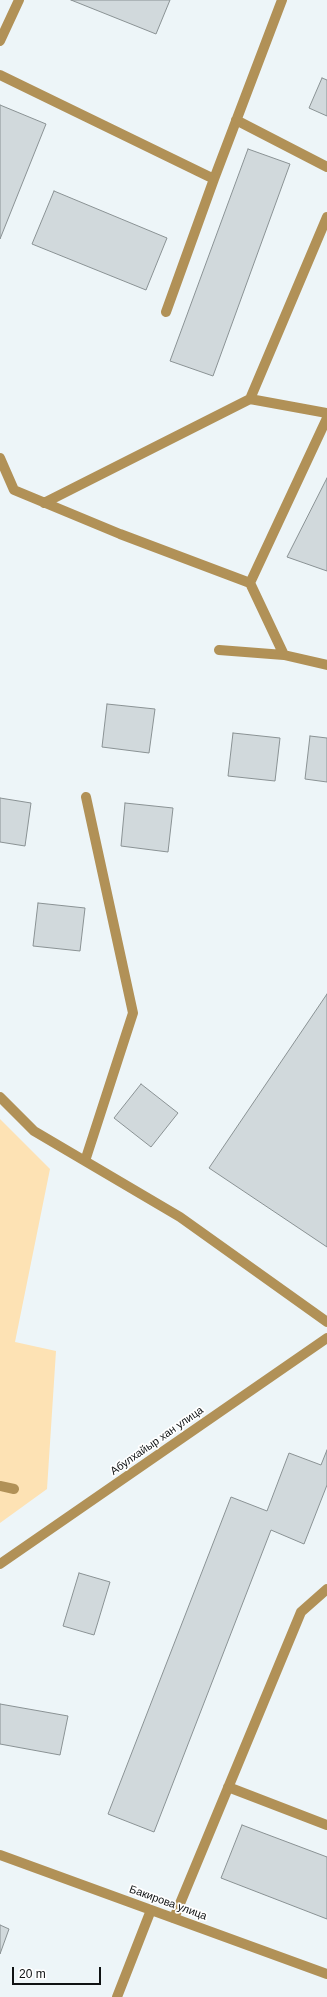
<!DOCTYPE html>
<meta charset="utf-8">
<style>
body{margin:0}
#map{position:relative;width:327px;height:1997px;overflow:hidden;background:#edf5f8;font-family:Helvetica,sans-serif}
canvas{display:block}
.scale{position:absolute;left:12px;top:1967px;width:89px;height:18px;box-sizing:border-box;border:2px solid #0f1213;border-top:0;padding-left:5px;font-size:12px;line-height:14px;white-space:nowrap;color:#0f1213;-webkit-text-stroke:3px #fff;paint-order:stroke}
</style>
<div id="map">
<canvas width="327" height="1997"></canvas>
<div class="scale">20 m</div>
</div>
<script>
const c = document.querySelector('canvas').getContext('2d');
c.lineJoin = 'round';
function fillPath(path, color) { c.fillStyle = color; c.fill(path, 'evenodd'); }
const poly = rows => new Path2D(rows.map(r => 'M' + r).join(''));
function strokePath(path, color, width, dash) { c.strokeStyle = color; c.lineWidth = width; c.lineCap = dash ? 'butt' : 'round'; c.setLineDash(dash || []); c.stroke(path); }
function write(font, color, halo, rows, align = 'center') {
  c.font = font + ' Helvetica,sans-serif'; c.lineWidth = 3.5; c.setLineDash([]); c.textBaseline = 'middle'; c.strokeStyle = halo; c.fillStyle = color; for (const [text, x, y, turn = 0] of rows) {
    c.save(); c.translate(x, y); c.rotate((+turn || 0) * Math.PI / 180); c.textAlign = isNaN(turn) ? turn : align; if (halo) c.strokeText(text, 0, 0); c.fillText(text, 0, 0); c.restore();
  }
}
fillPath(poly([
 [0,1119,50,1169,15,1342,56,1351,47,1489,0,1523]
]), '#fde2b4');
const building = poly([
 [71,0,170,0,156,34,71,0],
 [322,78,327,80,327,116,309,108,322,78],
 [0,105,46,124,0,239,0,105],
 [248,149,290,164,213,376,170,361,248,149],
 [54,191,167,238,146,290,32,244,54,191],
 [327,478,327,571,287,557,327,478],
 [107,704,155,709,149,753,102,747,107,704],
 [233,733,280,738,275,781,228,776,233,733],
 [310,736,327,738,327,782,305,779,310,736],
 [0,798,31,803,25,846,0,842,0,798],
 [125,803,173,808,168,852,121,846,125,803],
 [38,903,85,908,80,951,33,946,38,903],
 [327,994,327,1247,209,1168,327,994],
 [141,1084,178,1113,151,1147,114,1118,141,1084],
 [327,1450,327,1485,304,1544,271,1530,154,1832,108,1814,231,1497,267,1511,289,1453,321,1465,327,1450],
 [79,1573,110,1582,94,1635,63,1626,79,1573],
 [0,1704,68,1716,60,1755,0,1744,0,1704],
 [242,1825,327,1857,327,1919,221,1878,242,1825],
 [0,1925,9,1929,0,1954,0,1925]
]);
fillPath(building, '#d1d9dc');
strokePath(building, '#8a9294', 1);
strokePath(poly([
 [0,41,19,0],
 [0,75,214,179],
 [236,120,327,167],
 [166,312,214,179,282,0],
 [250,399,327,217],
 [327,418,250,583,284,655,327,665],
 [0,458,14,490,120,534,250,583],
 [44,503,250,399,327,413],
 [219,650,284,655],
 [0,1097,34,1131,180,1217,327,1322],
 [85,1161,133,1013,86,797],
 [0,1486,14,1489],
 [228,1787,327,1825],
 [174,1918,301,1612,327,1589]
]), '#b19157', 10);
strokePath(poly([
 [0,1564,327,1338],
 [0,1855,327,1974],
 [117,1997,151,1910]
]), '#b19157', 10);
write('11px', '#0f1213', '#fff', [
 ["Абулхайыр хан улица",157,1441,-35],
 ["Бакирова улица",168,1903,20]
]);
</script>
